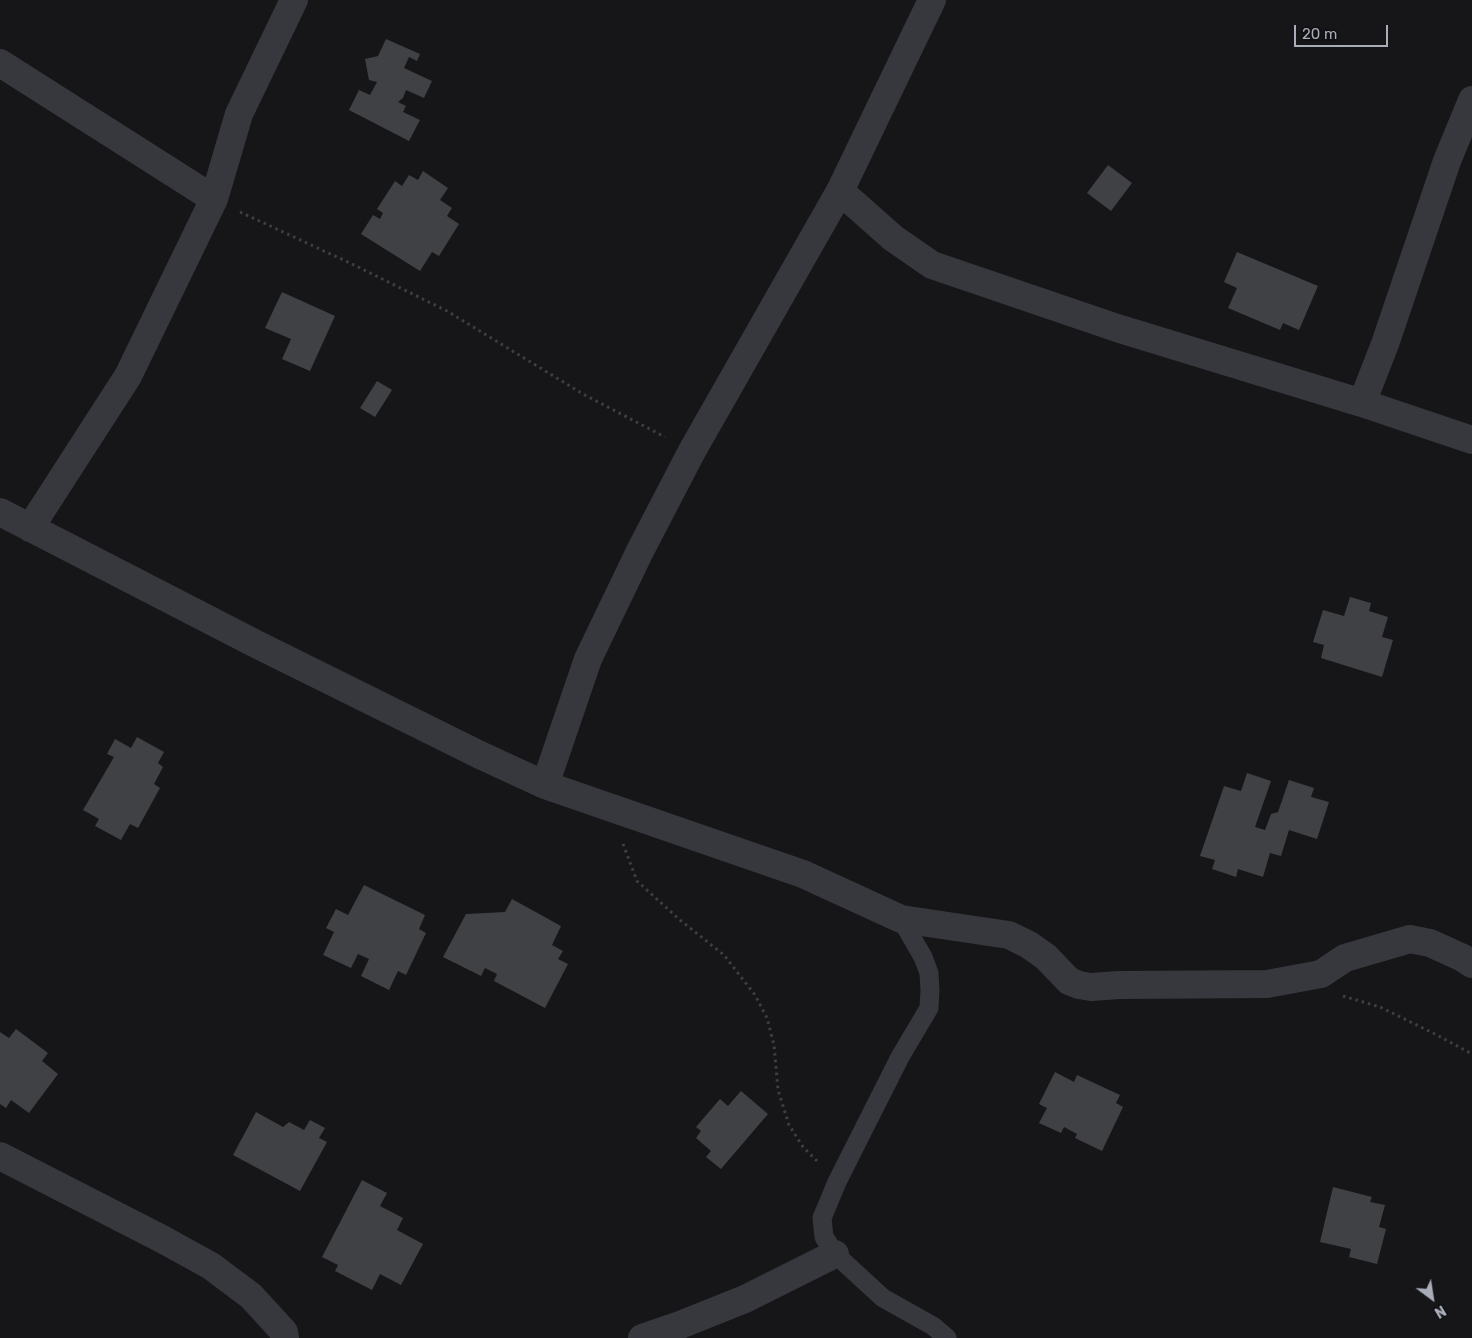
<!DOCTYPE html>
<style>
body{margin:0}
#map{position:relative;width:1472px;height:1338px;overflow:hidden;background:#161618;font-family:Rubik,sans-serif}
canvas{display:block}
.north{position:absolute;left:1407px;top:1273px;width:50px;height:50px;-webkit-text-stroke:4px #111113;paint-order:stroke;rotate:149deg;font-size:14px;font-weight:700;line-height:20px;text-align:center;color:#a8adb8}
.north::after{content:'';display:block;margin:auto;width:18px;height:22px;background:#a8adb8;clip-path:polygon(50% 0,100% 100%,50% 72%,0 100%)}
.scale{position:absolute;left:1294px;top:25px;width:94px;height:22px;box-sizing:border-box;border:2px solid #a8adb8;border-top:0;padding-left:6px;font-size:15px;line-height:18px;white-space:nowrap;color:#a8adb8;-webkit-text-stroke:4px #111113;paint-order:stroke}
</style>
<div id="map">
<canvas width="1472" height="1338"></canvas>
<div class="north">N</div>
<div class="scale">20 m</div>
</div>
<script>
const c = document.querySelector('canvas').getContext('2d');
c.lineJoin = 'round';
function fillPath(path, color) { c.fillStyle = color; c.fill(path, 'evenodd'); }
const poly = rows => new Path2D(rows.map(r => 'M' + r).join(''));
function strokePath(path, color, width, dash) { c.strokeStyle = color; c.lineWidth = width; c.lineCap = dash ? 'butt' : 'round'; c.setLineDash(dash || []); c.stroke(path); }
fillPath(poly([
 [386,39,420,54,417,61,409,57,404,68,432,81,424,98,406,90,403,98,398,102,406,106,403,112,420,120,409,141,349,110,359,90,370,95,377,82,369,80,365,59,378,56],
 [1108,165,1132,183,1111,211,1087,193],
 [423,171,448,188,440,200,452,208,447,216,459,224,439,256,432,252,420,271,361,234,373,215,380,219,383,213,377,209,395,181,402,186,409,175,418,180],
 [1237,252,1318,286,1299,330,1283,323,1280,330,1228,308,1237,288,1224,282],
 [282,292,335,316,310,371,282,359,291,339,265,328],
 [377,381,392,390,375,417,360,408],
 [1350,597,1371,603,1369,611,1388,617,1382,637,1393,640,1382,677,1321,658,1324,645,1313,642,1323,610,1344,616],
 [137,737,164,752,158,763,163,767,154,784,160,788,138,828,130,824,121,840,95,826,99,819,83,810,114,757,107,754,115,739,131,748],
 [1247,773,1271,781,1255,827,1265,830,1271,814,1278,812,1289,780,1314,788,1311,797,1329,802,1317,839,1289,830,1281,856,1270,853,1263,877,1238,869,1236,877,1212,869,1215,860,1200,856,1224,786,1241,791],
 [364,885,425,915,419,929,426,933,406,975,398,971,389,990,361,976,369,959,358,954,351,968,323,955,334,932,326,928,336,909,348,915],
 [512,899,561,926,552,945,563,951,558,959,568,964,545,1008,494,981,497,974,485,968,481,976,443,957,466,914,505,912],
 [16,1029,48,1053,42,1061,58,1074,29,1113,11,1100,6,1108,0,1104,0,1032,9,1038],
 [1055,1072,1074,1082,1077,1075,1120,1095,1116,1103,1123,1107,1102,1151,1075,1138,1077,1134,1064,1127,1061,1133,1039,1123,1047,1108,1039,1104],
 [741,1091,768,1114,721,1169,706,1157,711,1151,696,1138,701,1131,696,1127,720,1099,728,1106],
 [256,1112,283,1127,289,1122,304,1130,310,1120,325,1128,319,1138,327,1142,300,1191,233,1155],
 [362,1180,387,1193,380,1206,403,1218,397,1230,423,1244,401,1285,380,1274,372,1290,335,1271,338,1265,322,1257],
 [1333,1187,1372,1197,1370,1202,1385,1205,1379,1227,1386,1229,1377,1264,1349,1257,1351,1249,1320,1242]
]), '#404145');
strokePath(poly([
 [240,212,350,263,447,311,583,394,665,437],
 [623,844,637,881,680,920,724,955,755,995,767,1018,774,1045,778,1090,789,1125,803,1147,818,1162],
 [1343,996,1380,1007,1435,1034,1472,1054]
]), '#3d3f44', 3, [2.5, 4]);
strokePath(poly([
 [901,919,923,957,929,973,930,990,929,1008,900,1057,837,1182,822,1218,824,1237,835,1254,883,1298,933,1326,947,1338]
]), '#37383d', 19);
strokePath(poly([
 [0,63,214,199],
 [840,191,893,238,932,265,1117,328,1362,403,1472,440],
 [1362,403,1385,344,1447,161,1472,100],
 [0,512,256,644,480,755,545,785,803,874,901,919,1009,935,1029,945,1046,957,1069,981,1079,985,1091,987,1119,985,1267,984,1321,974,1345,958,1410,939,1430,943,1463,958,1472,964],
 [30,528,128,376,214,199,239,114,294,0],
 [545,785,588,659,640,551,692,451,840,191,932,0],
 [0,1156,162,1239,211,1266,251,1296,284,1332,285,1338],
 [642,1338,680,1325,745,1299,835,1254]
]), '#37383d', 28);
</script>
